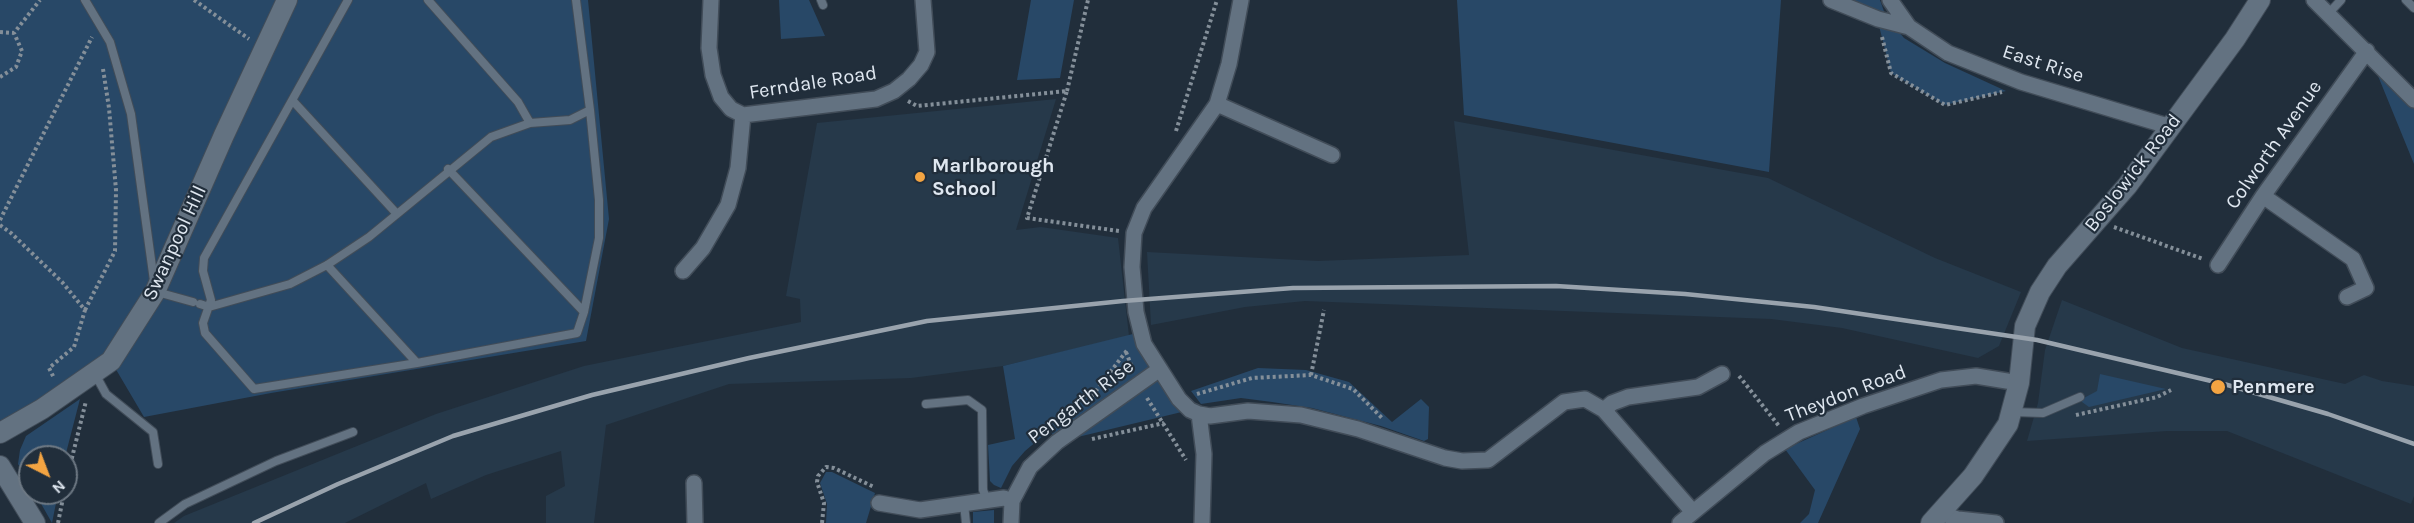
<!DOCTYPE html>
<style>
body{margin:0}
#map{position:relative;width:2414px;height:523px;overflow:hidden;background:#212e3b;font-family:Karla,sans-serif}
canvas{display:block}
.north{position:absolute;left:18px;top:445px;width:60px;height:60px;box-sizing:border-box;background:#212e3b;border:2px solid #6d7883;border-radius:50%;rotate:138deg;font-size:16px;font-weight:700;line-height:24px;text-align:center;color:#dfe7f0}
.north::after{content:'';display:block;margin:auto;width:21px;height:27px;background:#f3a442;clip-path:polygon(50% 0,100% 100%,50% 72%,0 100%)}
</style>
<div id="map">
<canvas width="2414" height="523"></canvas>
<div class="north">N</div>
</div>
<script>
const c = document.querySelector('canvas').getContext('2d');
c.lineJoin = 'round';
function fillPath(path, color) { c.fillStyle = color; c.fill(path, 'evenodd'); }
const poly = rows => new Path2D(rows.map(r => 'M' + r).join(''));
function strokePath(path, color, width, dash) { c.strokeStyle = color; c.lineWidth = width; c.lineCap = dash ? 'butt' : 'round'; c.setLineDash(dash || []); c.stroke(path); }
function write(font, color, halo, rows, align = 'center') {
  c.font = font + ' Karla,sans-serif'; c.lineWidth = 4.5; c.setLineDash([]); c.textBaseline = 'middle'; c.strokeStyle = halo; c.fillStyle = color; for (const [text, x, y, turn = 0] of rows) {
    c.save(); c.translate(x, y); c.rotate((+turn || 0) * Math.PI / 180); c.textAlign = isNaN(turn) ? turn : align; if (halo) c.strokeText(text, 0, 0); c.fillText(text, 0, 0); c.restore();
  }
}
fillPath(poly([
 [1056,99,1016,230,1041,227,1118,238,1129,336,1003,366,911,378,729,384,606,425,594,523,546,523,546,496,565,486,561,451,486,475,431,499,426,483,345,523,174,523,184,516,436,414,584,366,801,322,800,299,786,296,817,123],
 [1454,121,1768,178,1935,258,2021,292,1999,346,1978,358,1842,328,1771,319,1305,301,1245,307,1151,325,1147,252,1318,261,1469,255],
 [2062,300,2182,348,2345,384,2364,375,2382,381,2414,386,2414,496,2411,504,2227,431,2167,431,2027,441,2038,403,2045,350]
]), '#26394a');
fillPath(poly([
 [0,0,588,0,609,219,586,341,271,393,144,417,111,361,0,432],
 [779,0,809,0,825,36,781,39],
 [1031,0,1074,0,1060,78,1017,80],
 [1457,0,1781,0,1769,172,1464,115],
 [1843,0,1880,0,1886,17,1904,38,1945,63,2006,91,1945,105,1891,73,1878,22],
 [2376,71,2414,109,2414,164],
 [1141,332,1190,410,1057,442,1050,430,1025,451,1012,466,1001,488,994,485,990,481,988,445,1015,439,1003,366],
 [1258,368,1306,370,1349,382,1392,422,1421,399,1429,407,1428,439,1424,441,1381,426,1312,408,1272,402,1241,398,1201,404,1191,391],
 [2100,374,2166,389,2089,407,2082,402,2082,399,2097,391],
 [80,399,65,457,30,457,30,485,18,464,20,450,26,436],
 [1856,417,1860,429,1818,523,1800,523,1809,514,1815,490,1785,449],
 [826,472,832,472,875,493,866,523,826,523,827,504,820,483],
 [35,493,58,493,52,523],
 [994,510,994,523,973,523,973,512]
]), '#284867');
const service = poly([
 [85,0,110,42,131,114,154,281],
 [348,0,204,258,203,271,211,300,203,323,205,333,254,389,417,363],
 [428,0,518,102,530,123],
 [821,0,823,5],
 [2406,0,2414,8],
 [2328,14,2341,0],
 [293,101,397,214],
 [327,265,417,363,577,333,584,312,448,169],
 [157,292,193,302],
 [200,304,209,307,290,284,327,265,369,237,491,137,530,123,570,120,590,110,576,0],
 [584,312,599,238,599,200,590,110],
 [95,374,106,394,153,432,158,464],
 [926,404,968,400,982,410,983,490,987,500],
 [2013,412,2043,413,2080,397],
 [964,504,966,523],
 [159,523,185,504,276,461,353,432]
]);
const minor = poly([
 [711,0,709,48,713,75,721,97,731,109,743,115,876,99,894,91,909,79,921,65,927,52,923,0],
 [1831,0,1878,19,1909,27],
 [1890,0,1909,27,1948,53,2021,82,2171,127],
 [2314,0,2414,100],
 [1217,104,1332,155],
 [2263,196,2353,259,2366,288,2347,297],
 [2218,265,2263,196,2367,51],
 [683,271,703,248,728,205,738,168,743,115],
 [1604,410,1693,512],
 [1199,414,1210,416,1248,411,1301,415,1358,429,1445,458,1462,461,1488,460,1564,402,1585,399,1604,410,1612,403,1628,397,1698,387,1722,374],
 [694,483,695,523],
 [879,503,920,510,1004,498,1012,501],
 [1940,513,1958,519,1996,523],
 [1011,523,1012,501,1030,467,1057,442,1160,369],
 [1202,523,1204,454,1199,414,1190,410,1179,399,1144,344,1136,312,1132,267,1134,233,1144,208,1217,104,1229,64,1241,0],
 [1680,523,1765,453,1799,432,1863,406,1941,380,1976,376,2019,383]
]);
const tertiary = poly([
 [0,433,42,409,111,361,155,292,224,135,287,0],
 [0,466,35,523],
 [1931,523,1973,476,2008,424,2019,383,2025,326,2040,292,2057,266,2127,186,2235,39,2260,0]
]);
strokePath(service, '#414c58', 10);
strokePath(minor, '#414c58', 18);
strokePath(tertiary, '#414c58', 22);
strokePath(poly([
 [194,0,249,39],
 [0,32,14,33],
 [1882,37,1891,73,1945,105,2002,92],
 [0,77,16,67,22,51,14,33,40,0],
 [1067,91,1088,0],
 [908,101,917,106,1067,91,1027,218,1119,231],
 [1176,131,1217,0],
 [0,220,92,37],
 [0,225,11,233,62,282,85,310,74,347,49,368,54,378],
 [2114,227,2203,259],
 [85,310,115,251,116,190,109,108,103,69],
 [1126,352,1133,370],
 [1311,375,1324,310],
 [1739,376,1779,426],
 [1197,394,1252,378,1311,375,1353,389,1382,418],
 [1092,396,1128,349],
 [1147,398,1186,460],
 [2076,415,2157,397,2171,390],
 [1092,439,1164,423],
 [66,482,86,401],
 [58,523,64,493],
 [822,523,824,503,817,482,818,476,826,467,834,468,874,487]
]), '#848f99', 4, [3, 3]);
strokePath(service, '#637281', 8);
strokePath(minor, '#637281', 15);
strokePath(tertiary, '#637281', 20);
strokePath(poly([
 [254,523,338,484,453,436,592,395,749,358,927,321,1123,301,1293,288,1556,286,1685,294,1814,307,2037,340,2224,384,2328,414,2414,444]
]), '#99a3ad', 4.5);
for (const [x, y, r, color] of [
 [920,177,6,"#f3a442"],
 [2218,387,8,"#f3a442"]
]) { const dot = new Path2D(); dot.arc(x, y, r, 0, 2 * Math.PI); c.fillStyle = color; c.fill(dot); strokePath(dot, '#212e3b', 2); }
write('20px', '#dfe7f0', '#212e3b', [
 ["East Rise",2043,64,18],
 ["Ferndale Road",813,83,-9],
 ["Colworth Avenue",2274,145,-55],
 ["Boslowick Road",2133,173,-52],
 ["Swanpool Hill",175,243,-65],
 ["Theydon Road",1846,394,-21],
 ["Pengarth Rise",1081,402,-37]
]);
write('bold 20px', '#dfe7f0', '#212e3b', [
 ["Marlborough",932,166],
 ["School",932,189],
 ["Penmere",2232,387]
], 'left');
</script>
